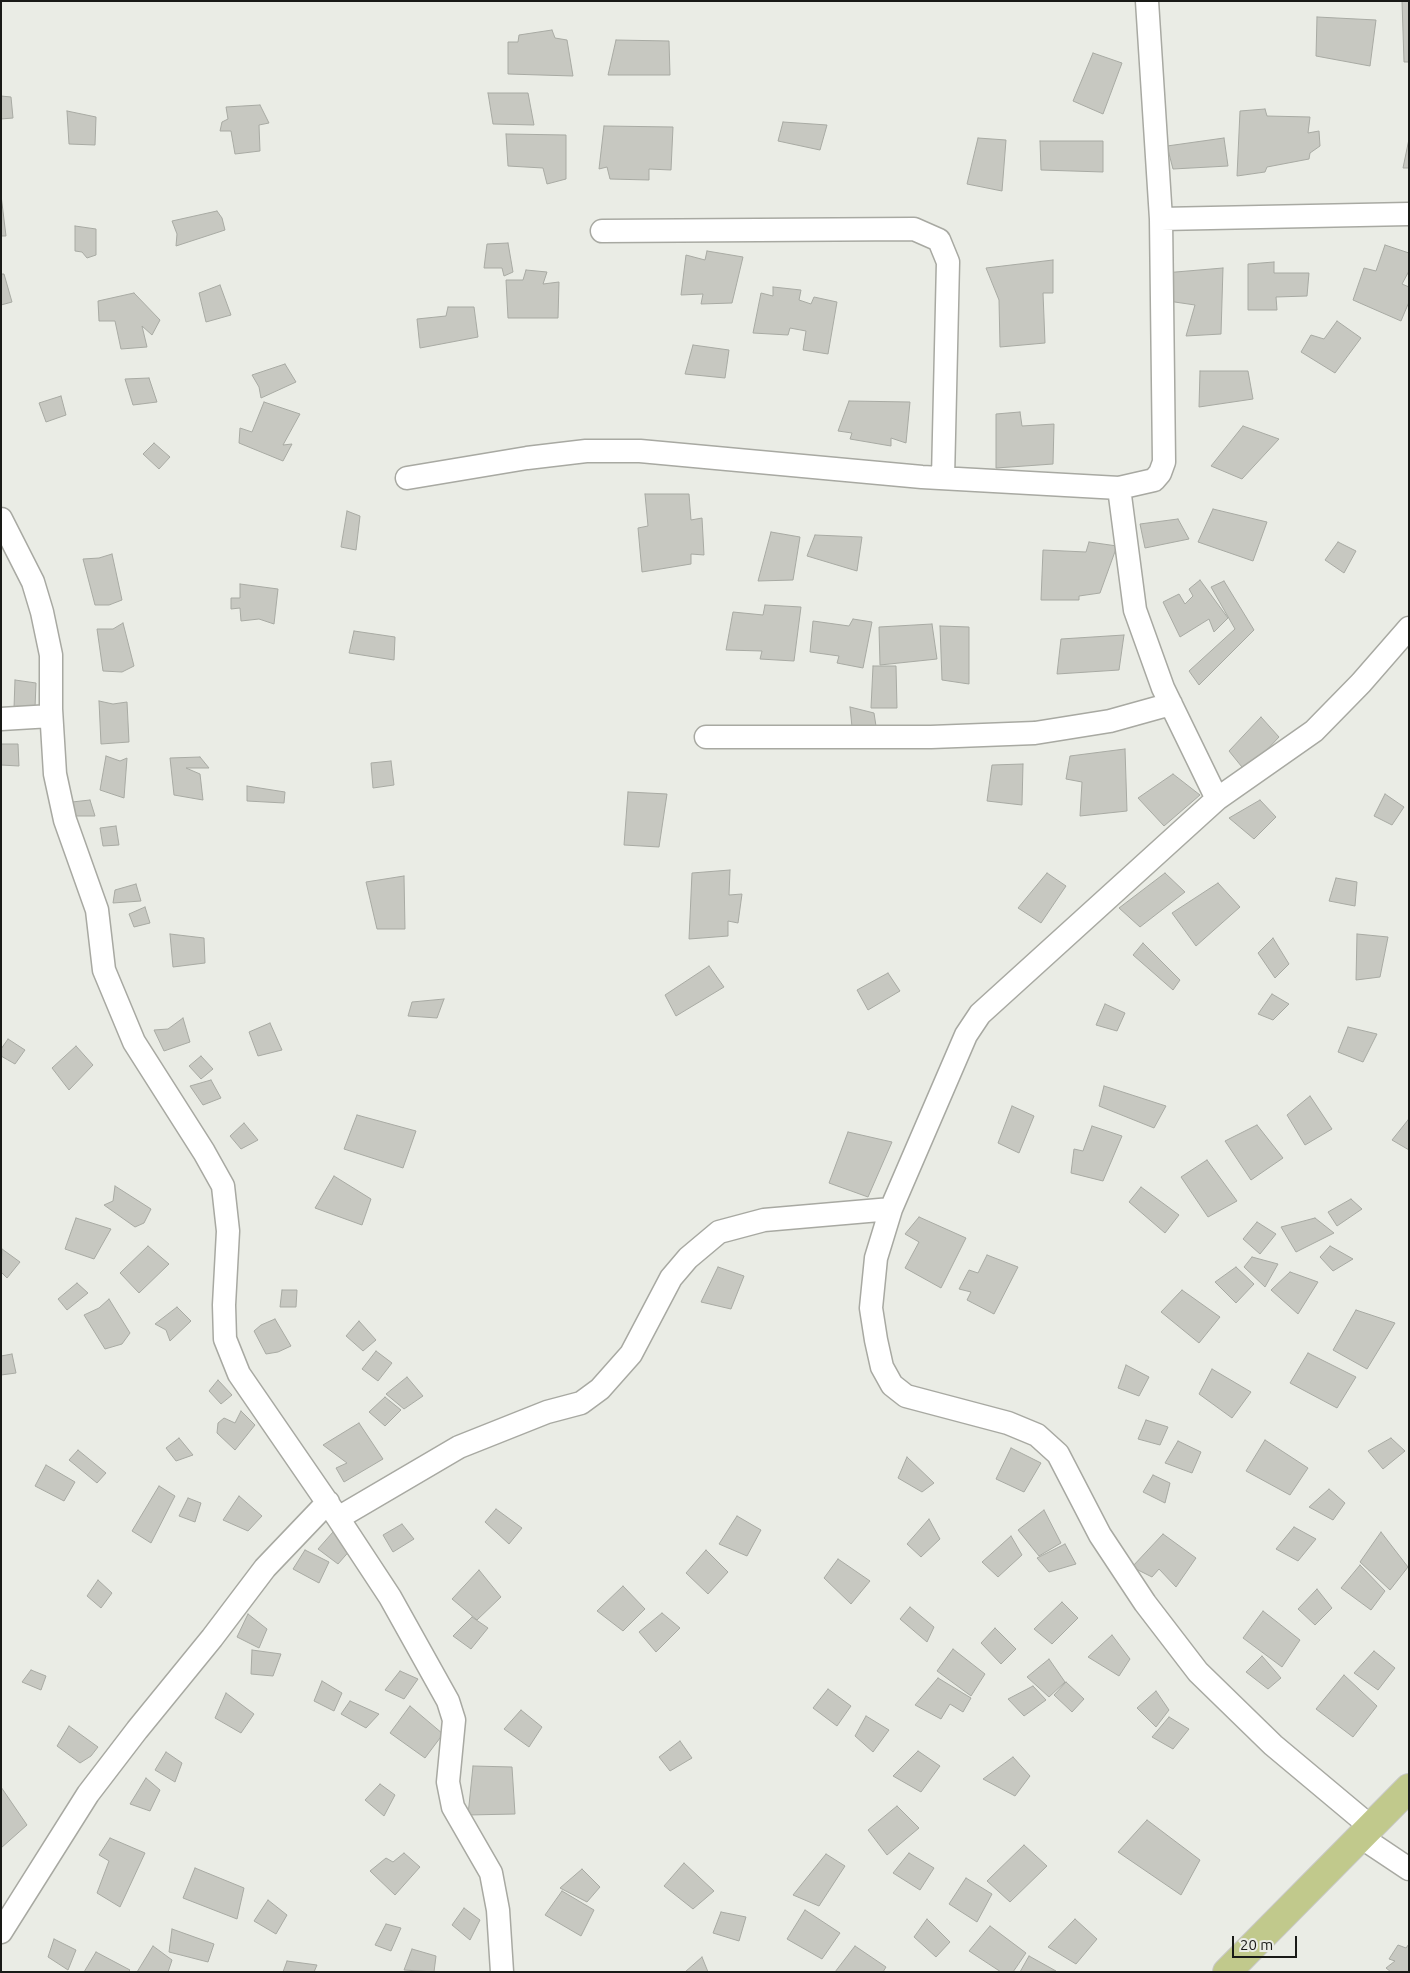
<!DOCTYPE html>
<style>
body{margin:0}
#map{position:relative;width:1410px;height:1973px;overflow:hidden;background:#eaece5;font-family:Ubuntu,sans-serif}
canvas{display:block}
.frame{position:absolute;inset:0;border:2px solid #191a17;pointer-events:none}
.scale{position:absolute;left:1232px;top:1936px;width:65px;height:22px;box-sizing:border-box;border:2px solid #191a17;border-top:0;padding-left:6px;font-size:15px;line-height:18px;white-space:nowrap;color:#191a17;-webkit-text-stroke:4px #eaece5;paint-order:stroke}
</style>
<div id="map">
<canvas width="1410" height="1973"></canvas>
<div class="frame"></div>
<div class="scale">20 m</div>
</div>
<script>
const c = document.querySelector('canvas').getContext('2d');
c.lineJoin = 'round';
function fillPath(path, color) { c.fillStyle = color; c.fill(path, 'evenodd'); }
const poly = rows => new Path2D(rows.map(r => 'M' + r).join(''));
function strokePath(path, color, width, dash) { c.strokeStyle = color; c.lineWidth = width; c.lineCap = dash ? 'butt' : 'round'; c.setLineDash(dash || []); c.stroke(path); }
const building = poly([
 [1402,1,1409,1,1409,62,1404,62,1402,1],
 [1317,17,1376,20,1370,66,1316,56,1317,17],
 [552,30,555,38,567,40,573,76,508,74,508,42,518,42,519,35,552,30],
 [616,40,669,41,670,75,608,75,616,40],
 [1093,53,1122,63,1103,114,1073,101,1093,53],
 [488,93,528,93,534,125,493,124,488,93],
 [1,96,11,97,13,118,1,119,1,96],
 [260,105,269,123,259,125,260,151,235,154,231,131,220,131,222,122,228,119,226,107,260,105],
 [1265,109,1267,116,1310,117,1308,133,1319,131,1320,146,1310,153,1309,159,1267,167,1265,172,1237,176,1240,111,1265,109],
 [67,111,96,117,95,145,69,144,67,111],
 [783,122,827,125,820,150,778,141,783,122],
 [604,126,673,127,671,170,649,169,649,180,610,179,607,167,599,169,604,126],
 [506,134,566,135,566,179,547,184,543,168,508,166,506,134],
 [978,138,1006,140,1002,191,967,184,978,138],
 [1224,138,1228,166,1173,169,1167,146,1224,138],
 [1409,139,1409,168,1403,168,1409,139],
 [1040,141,1103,141,1103,172,1041,170,1040,141],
 [1,195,6,236,1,236,1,195],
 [217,211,222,218,225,230,176,246,177,234,172,221,217,211],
 [75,226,96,229,96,255,87,258,82,252,75,251,75,226],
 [508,243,513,272,504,276,502,268,484,268,487,244,508,243],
 [1385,245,1409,253,1409,271,1402,284,1409,287,1409,302,1401,321,1353,300,1364,268,1376,271,1385,245],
 [707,251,743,257,732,303,701,304,703,294,681,295,686,255,705,260,707,251],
 [1053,260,1053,293,1043,293,1045,343,1000,347,999,300,986,268,1053,260],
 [1274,262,1274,273,1309,273,1307,296,1276,297,1277,310,1248,310,1248,264,1274,262],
 [1223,268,1221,334,1186,336,1195,305,1168,301,1164,273,1223,268],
 [526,270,547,272,543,284,559,282,558,318,508,318,506,280,523,280,526,270],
 [1,274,4,274,12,302,1,305,1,274],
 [220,285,231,315,206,322,199,293,220,285],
 [773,287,801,290,799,300,811,304,814,297,837,302,828,354,803,350,806,331,790,328,788,335,753,333,761,293,773,296,773,287],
 [134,293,160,320,152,335,142,326,147,347,121,349,115,321,99,321,98,301,134,293],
 [448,307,474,307,478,337,420,348,417,319,446,316,448,307],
 [1337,321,1361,338,1335,373,1301,352,1311,335,1324,339,1337,321],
 [693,345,729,350,725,378,685,374,693,345],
 [285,364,296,382,261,398,259,387,252,375,285,364],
 [1200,371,1248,371,1253,399,1199,407,1200,371],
 [149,378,157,402,133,405,125,379,149,378],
 [61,396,66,415,46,422,39,403,61,396],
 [849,401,910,402,906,443,891,438,891,446,850,439,852,433,838,431,849,401],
 [264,402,300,414,283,445,292,444,283,461,239,443,240,428,252,432,264,402],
 [1020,412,1022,426,1054,424,1053,464,996,468,996,414,1020,412],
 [1243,426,1279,439,1242,479,1211,466,1243,426],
 [154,443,170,457,159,469,143,454,154,443],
 [645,494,689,494,691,520,702,518,704,555,691,554,691,564,642,572,638,528,648,526,645,494],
 [1213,509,1267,522,1253,561,1198,542,1213,509],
 [347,511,360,516,356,550,341,547,347,511],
 [1178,519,1189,539,1145,548,1140,524,1178,519],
 [771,532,800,537,793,580,758,581,771,532],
 [815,535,862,537,857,571,807,556,815,535],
 [1089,542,1117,546,1100,593,1079,596,1079,600,1041,600,1043,550,1086,552,1089,542],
 [1338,542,1356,551,1344,573,1325,560,1338,542],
 [112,554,122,600,109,605,95,605,83,559,99,558,112,554],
 [1200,580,1228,618,1214,632,1209,619,1180,637,1163,602,1179,594,1185,604,1193,596,1189,589,1200,580],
 [1224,581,1254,630,1199,685,1189,671,1235,629,1211,587,1224,581],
 [240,584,278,589,274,624,259,619,241,621,240,608,231,609,231,598,240,598,240,584],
 [765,605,801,607,794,661,760,659,762,651,726,650,733,612,763,615,765,605],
 [853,619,872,622,863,668,837,663,839,656,810,652,813,621,849,626,853,619],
 [123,623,134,666,122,672,103,671,97,629,113,629,123,623],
 [932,624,937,659,880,665,879,627,932,624],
 [940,626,969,627,969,684,942,680,940,626],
 [354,631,395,637,394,660,349,653,354,631],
 [1124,635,1119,670,1057,674,1061,639,1124,635],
 [873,666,896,666,897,708,871,708,873,666],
 [15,680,36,683,35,708,14,708,15,680],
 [99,701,113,704,127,702,129,742,101,744,99,701],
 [850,707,874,713,876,726,852,727,850,707],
 [1261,717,1279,737,1246,772,1229,751,1261,717],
 [1,744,18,744,19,766,1,765,1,744],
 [1125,749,1127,811,1080,816,1082,782,1066,779,1070,756,1125,749],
 [106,756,120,761,127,758,124,798,100,790,106,756],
 [200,757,209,768,186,768,200,774,203,800,174,795,170,758,200,757],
 [391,761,394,785,373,788,371,763,391,761],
 [1023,764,1022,805,987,801,992,765,1023,764],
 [1173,774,1200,795,1164,826,1138,798,1173,774],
 [247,786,285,792,284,803,247,801,247,786],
 [628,792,667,794,659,847,624,845,628,792],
 [1385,794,1404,807,1392,825,1374,816,1385,794],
 [90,800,95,816,75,816,72,802,90,800],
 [1260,800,1276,817,1254,839,1229,818,1260,800],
 [116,826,119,845,103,846,100,828,116,826],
 [730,870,729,895,742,894,738,923,728,921,728,936,689,939,692,873,730,870],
 [1047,873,1066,886,1041,923,1018,908,1047,873],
 [1165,873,1185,892,1140,927,1119,908,1165,873],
 [404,876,405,929,377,929,366,882,404,876],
 [1336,878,1357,882,1355,906,1329,901,1336,878],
 [1218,883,1240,907,1196,946,1172,913,1218,883],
 [136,884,141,901,113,903,115,890,136,884],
 [145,907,150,923,134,927,129,914,145,907],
 [170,934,204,938,205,963,173,967,170,934],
 [1357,934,1388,937,1380,977,1356,980,1357,934],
 [1273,938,1289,964,1275,978,1258,953,1273,938],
 [1143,943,1180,980,1173,990,1133,955,1143,943],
 [709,966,724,987,676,1016,665,995,709,966],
 [888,973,900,991,868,1010,857,990,888,973],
 [1272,994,1289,1004,1273,1020,1258,1014,1272,994],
 [444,999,437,1018,408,1016,412,1002,444,999],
 [1105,1004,1125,1013,1117,1031,1096,1025,1105,1004],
 [183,1018,190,1042,164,1051,154,1030,168,1029,183,1018],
 [270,1023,282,1050,258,1056,249,1032,270,1023],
 [1348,1027,1377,1034,1363,1062,1338,1052,1348,1027],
 [8,1039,25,1050,15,1064,1,1056,1,1049,8,1039],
 [76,1046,93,1065,69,1090,52,1068,76,1046],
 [201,1056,213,1069,201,1079,189,1066,201,1056],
 [211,1080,221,1098,203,1105,190,1086,211,1080],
 [1104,1086,1166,1106,1154,1128,1099,1106,1104,1086],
 [1310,1096,1332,1129,1305,1145,1287,1115,1310,1096],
 [1012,1106,1034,1116,1019,1153,998,1143,1012,1106],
 [357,1115,416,1131,403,1168,344,1149,357,1115],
 [1408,1120,1409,1120,1409,1150,1392,1140,1408,1120],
 [244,1123,258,1140,241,1149,230,1136,244,1123],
 [1257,1125,1283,1158,1251,1180,1225,1141,1257,1125],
 [1092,1126,1122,1136,1103,1181,1071,1173,1074,1149,1083,1151,1092,1126],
 [848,1132,892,1142,868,1197,829,1183,848,1132],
 [1207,1160,1237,1201,1208,1217,1181,1177,1207,1160],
 [334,1176,371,1199,362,1225,315,1208,334,1176],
 [115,1186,151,1209,144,1223,135,1227,104,1205,113,1201,115,1186],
 [1141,1187,1179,1215,1165,1233,1129,1202,1141,1187],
 [1351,1199,1362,1209,1337,1226,1328,1212,1351,1199],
 [919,1217,966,1238,941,1288,905,1268,919,1242,905,1234,919,1217],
 [76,1218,111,1229,94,1259,65,1249,76,1218],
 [1315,1218,1334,1233,1296,1252,1281,1227,1315,1218],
 [1257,1222,1276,1234,1260,1254,1243,1239,1257,1222],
 [148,1246,169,1264,139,1293,120,1273,148,1246],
 [1330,1246,1353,1259,1333,1271,1320,1257,1330,1246],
 [2,1249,20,1262,7,1278,1,1272,2,1249],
 [987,1255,1018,1267,994,1314,967,1300,971,1292,959,1289,969,1270,978,1273,987,1255],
 [1252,1257,1278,1264,1265,1287,1244,1267,1252,1257],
 [718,1267,744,1276,731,1309,701,1302,718,1267],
 [1236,1267,1254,1284,1236,1303,1215,1282,1236,1267],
 [1290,1272,1318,1282,1298,1314,1271,1290,1290,1272],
 [77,1283,88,1293,67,1310,58,1299,77,1283],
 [282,1290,297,1290,296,1307,280,1307,282,1290],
 [1182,1290,1220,1317,1199,1343,1161,1312,1182,1290],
 [109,1299,130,1333,122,1344,105,1349,84,1315,99,1308,109,1299],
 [177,1307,191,1321,170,1341,166,1330,155,1324,177,1307],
 [1356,1310,1395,1323,1367,1369,1333,1350,1356,1310],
 [275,1319,291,1346,278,1352,266,1354,254,1331,261,1325,275,1319],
 [359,1321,376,1340,363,1351,346,1336,359,1321],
 [376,1351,392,1363,378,1381,362,1369,376,1351],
 [1308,1353,1356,1377,1337,1408,1290,1383,1308,1353],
 [12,1354,16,1373,1,1375,1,1356,12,1354],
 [1126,1365,1149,1377,1139,1396,1118,1388,1126,1365],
 [1212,1369,1251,1392,1232,1418,1199,1394,1212,1369],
 [407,1377,423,1396,404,1409,386,1394,407,1377],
 [218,1380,232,1395,221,1404,209,1391,218,1380],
 [385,1397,401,1410,385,1426,369,1412,385,1397],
 [241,1411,255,1425,235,1450,217,1433,218,1423,224,1418,235,1423,241,1411],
 [1146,1420,1168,1427,1160,1445,1138,1439,1146,1420],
 [359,1423,383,1459,344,1482,336,1468,347,1463,323,1445,359,1423],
 [179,1438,193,1455,176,1461,166,1448,179,1438],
 [1391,1438,1405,1451,1383,1469,1368,1451,1391,1438],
 [1265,1440,1308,1468,1290,1495,1246,1471,1265,1440],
 [1178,1441,1201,1452,1192,1473,1165,1463,1178,1441],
 [1011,1448,1041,1463,1024,1492,996,1479,1011,1448],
 [78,1450,106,1473,97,1483,69,1460,78,1450],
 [907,1457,934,1483,922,1492,898,1478,907,1457],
 [46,1465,75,1482,64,1501,35,1486,46,1465],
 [1153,1475,1170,1483,1165,1503,1143,1492,1153,1475],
 [159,1486,175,1496,151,1543,132,1531,159,1486],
 [1329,1489,1345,1503,1333,1520,1309,1507,1329,1489],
 [239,1496,262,1516,248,1531,223,1520,239,1496],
 [188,1498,201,1503,195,1522,179,1516,188,1498],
 [496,1509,522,1528,509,1544,485,1522,496,1509],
 [1044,1510,1061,1543,1039,1556,1018,1530,1044,1510],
 [737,1516,761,1530,747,1556,719,1544,737,1516],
 [929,1519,940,1539,921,1557,907,1544,929,1519],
 [402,1524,414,1539,393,1552,383,1535,402,1524],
 [1294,1527,1316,1539,1298,1561,1276,1549,1294,1527],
 [333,1532,352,1548,338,1564,318,1549,333,1532],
 [1381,1532,1408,1567,1390,1590,1360,1562,1381,1532],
 [1163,1534,1196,1558,1176,1587,1159,1569,1152,1577,1132,1567,1163,1534],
 [1011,1536,1022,1555,998,1577,982,1562,1011,1536],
 [1065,1544,1076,1564,1049,1572,1037,1558,1065,1544],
 [305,1550,329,1562,319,1583,293,1569,305,1550],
 [706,1550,728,1572,708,1594,686,1573,706,1550],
 [838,1559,870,1581,851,1604,824,1578,838,1559],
 [1360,1565,1385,1591,1371,1610,1341,1588,1360,1565],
 [479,1570,501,1597,477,1620,452,1599,479,1570],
 [98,1580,112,1593,101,1608,87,1596,98,1580],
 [623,1586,645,1609,623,1631,597,1611,623,1586],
 [1317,1589,1332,1608,1315,1625,1298,1609,1317,1589],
 [1062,1602,1078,1618,1052,1644,1034,1629,1062,1602],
 [910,1607,934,1627,927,1642,900,1619,910,1607],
 [1263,1611,1300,1640,1282,1667,1243,1638,1263,1611],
 [662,1613,680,1628,656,1652,639,1632,662,1613],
 [248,1614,267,1629,259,1648,237,1637,248,1614],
 [472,1617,488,1628,471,1649,453,1636,472,1617],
 [995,1628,1016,1649,1001,1664,981,1643,995,1628],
 [1112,1635,1130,1659,1119,1676,1088,1657,1112,1635],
 [953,1649,985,1674,971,1696,937,1671,953,1649],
 [252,1650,281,1654,273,1676,251,1674,252,1650],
 [1374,1651,1395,1668,1378,1690,1354,1673,1374,1651],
 [1262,1656,1281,1678,1268,1689,1246,1672,1262,1656],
 [1049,1659,1065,1682,1049,1697,1027,1677,1049,1659],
 [31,1670,46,1676,41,1690,22,1682,31,1670],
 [400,1671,418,1679,404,1699,385,1690,400,1671],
 [1344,1675,1377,1706,1353,1737,1316,1709,1344,1675],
 [938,1678,971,1698,963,1712,950,1704,941,1719,915,1705,938,1678],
 [322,1681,342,1693,334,1711,314,1701,322,1681],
 [1066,1682,1084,1699,1072,1712,1054,1695,1066,1682],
 [1033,1686,1046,1700,1024,1716,1008,1699,1033,1686],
 [828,1689,851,1706,837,1726,813,1708,828,1689],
 [1156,1691,1169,1710,1156,1727,1137,1708,1156,1691],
 [226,1693,254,1714,241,1733,215,1718,226,1693],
 [350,1701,379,1714,366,1728,341,1714,350,1701],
 [410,1706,443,1734,425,1758,390,1733,410,1706],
 [521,1710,542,1727,529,1747,504,1729,521,1710],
 [866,1716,889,1730,873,1752,855,1736,866,1716],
 [1169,1717,1189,1729,1173,1749,1152,1737,1169,1717],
 [69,1726,98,1747,91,1756,80,1763,57,1746,69,1726],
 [680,1741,692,1758,670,1771,659,1757,680,1741],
 [918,1751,940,1766,921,1792,893,1776,918,1751],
 [166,1752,182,1763,175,1782,155,1770,166,1752],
 [1013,1757,1030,1776,1015,1796,983,1779,1013,1757],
 [473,1766,512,1767,515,1814,468,1815,473,1766],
 [146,1778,160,1790,150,1811,130,1804,146,1778],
 [380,1784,395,1795,384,1816,365,1800,380,1784],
 [1,1787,27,1825,1,1848,1,1787],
 [897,1806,919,1828,887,1855,868,1830,897,1806],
 [1147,1820,1200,1860,1181,1895,1118,1852,1147,1820],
 [110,1838,145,1853,120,1907,97,1893,109,1861,99,1855,110,1838],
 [1024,1845,1047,1866,1010,1902,987,1881,1024,1845],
 [404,1853,420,1867,395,1895,370,1871,386,1858,393,1862,404,1853],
 [909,1853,934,1868,920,1890,893,1873,909,1853],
 [826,1854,845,1866,819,1906,793,1895,826,1854],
 [684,1863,714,1891,693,1909,664,1886,684,1863],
 [195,1868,244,1888,237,1919,183,1898,195,1868],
 [582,1869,600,1887,587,1902,560,1888,582,1869],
 [966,1878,992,1894,977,1922,949,1904,966,1878],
 [562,1891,594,1910,581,1936,545,1915,562,1891],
 [268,1900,287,1915,276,1934,254,1921,268,1900],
 [464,1908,480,1920,470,1940,452,1925,464,1908],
 [805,1910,840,1933,822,1959,787,1939,805,1910],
 [721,1912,746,1917,739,1941,713,1933,721,1912],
 [927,1919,950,1942,936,1957,914,1937,927,1919],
 [1075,1919,1097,1939,1076,1964,1048,1947,1075,1919],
 [386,1924,401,1928,391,1951,375,1945,386,1924],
 [990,1926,1026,1953,1013,1972,1001,1972,969,1951,990,1926],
 [172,1929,214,1944,208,1962,169,1952,172,1929],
 [54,1939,76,1950,68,1970,48,1957,54,1939],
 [1409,1944,1409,1972,1391,1972,1386,1968,1395,1961,1389,1959,1398,1945,1406,1948,1409,1944],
 [153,1946,172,1960,168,1972,137,1972,153,1946],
 [855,1946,886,1967,883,1972,835,1972,855,1946],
 [412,1949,436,1956,434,1972,404,1970,412,1949],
 [96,1952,130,1970,128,1972,84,1972,96,1952],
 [1029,1956,1056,1971,1020,1972,1029,1956],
 [702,1957,708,1972,685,1972,702,1957],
 [287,1961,317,1965,314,1972,283,1972,287,1961]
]);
fillPath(building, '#c7c8c1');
strokePath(building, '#a8aaa3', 1);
const minor = poly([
 [1161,219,1409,214],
 [602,231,914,229,939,240,948,262,943,478],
 [407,478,527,458,586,451,640,451,922,477,1119,488,1154,480,1160,473,1164,462,1161,219,1147,1],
 [1119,488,1135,610,1163,688,1217,799,980,1014,966,1035,891,1209,876,1258,871,1308,876,1340,882,1367,892,1385,906,1396,1008,1423,1037,1435,1058,1454,1100,1535,1145,1603,1198,1672,1273,1745,1371,1827],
 [1,519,33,582,42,612,51,655,51,709,55,774,65,820,97,910,104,970,134,1042,204,1152,223,1186,228,1231,224,1305,225,1339,239,1374,338,1518,390,1597,448,1701,454,1720,448,1782,453,1807,491,1873,498,1910,502,1972],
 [1,719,51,716],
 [706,737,931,737,1035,733,1110,721,1171,704],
 [1217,799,1314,731,1361,683,1409,628],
 [338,1518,459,1447,547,1412,581,1403,600,1389,631,1354,671,1278,688,1258,719,1232,764,1220,891,1209],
 [1361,1837,1409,1869],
 [1,1932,88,1794,137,1730,212,1638,265,1568,328,1502]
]);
const major = poly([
 [1227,1972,1409,1788]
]);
strokePath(minor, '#a8a9a2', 25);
strokePath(major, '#c8c8c7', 30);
strokePath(minor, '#fff', 22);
strokePath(major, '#c1c98c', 28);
</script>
